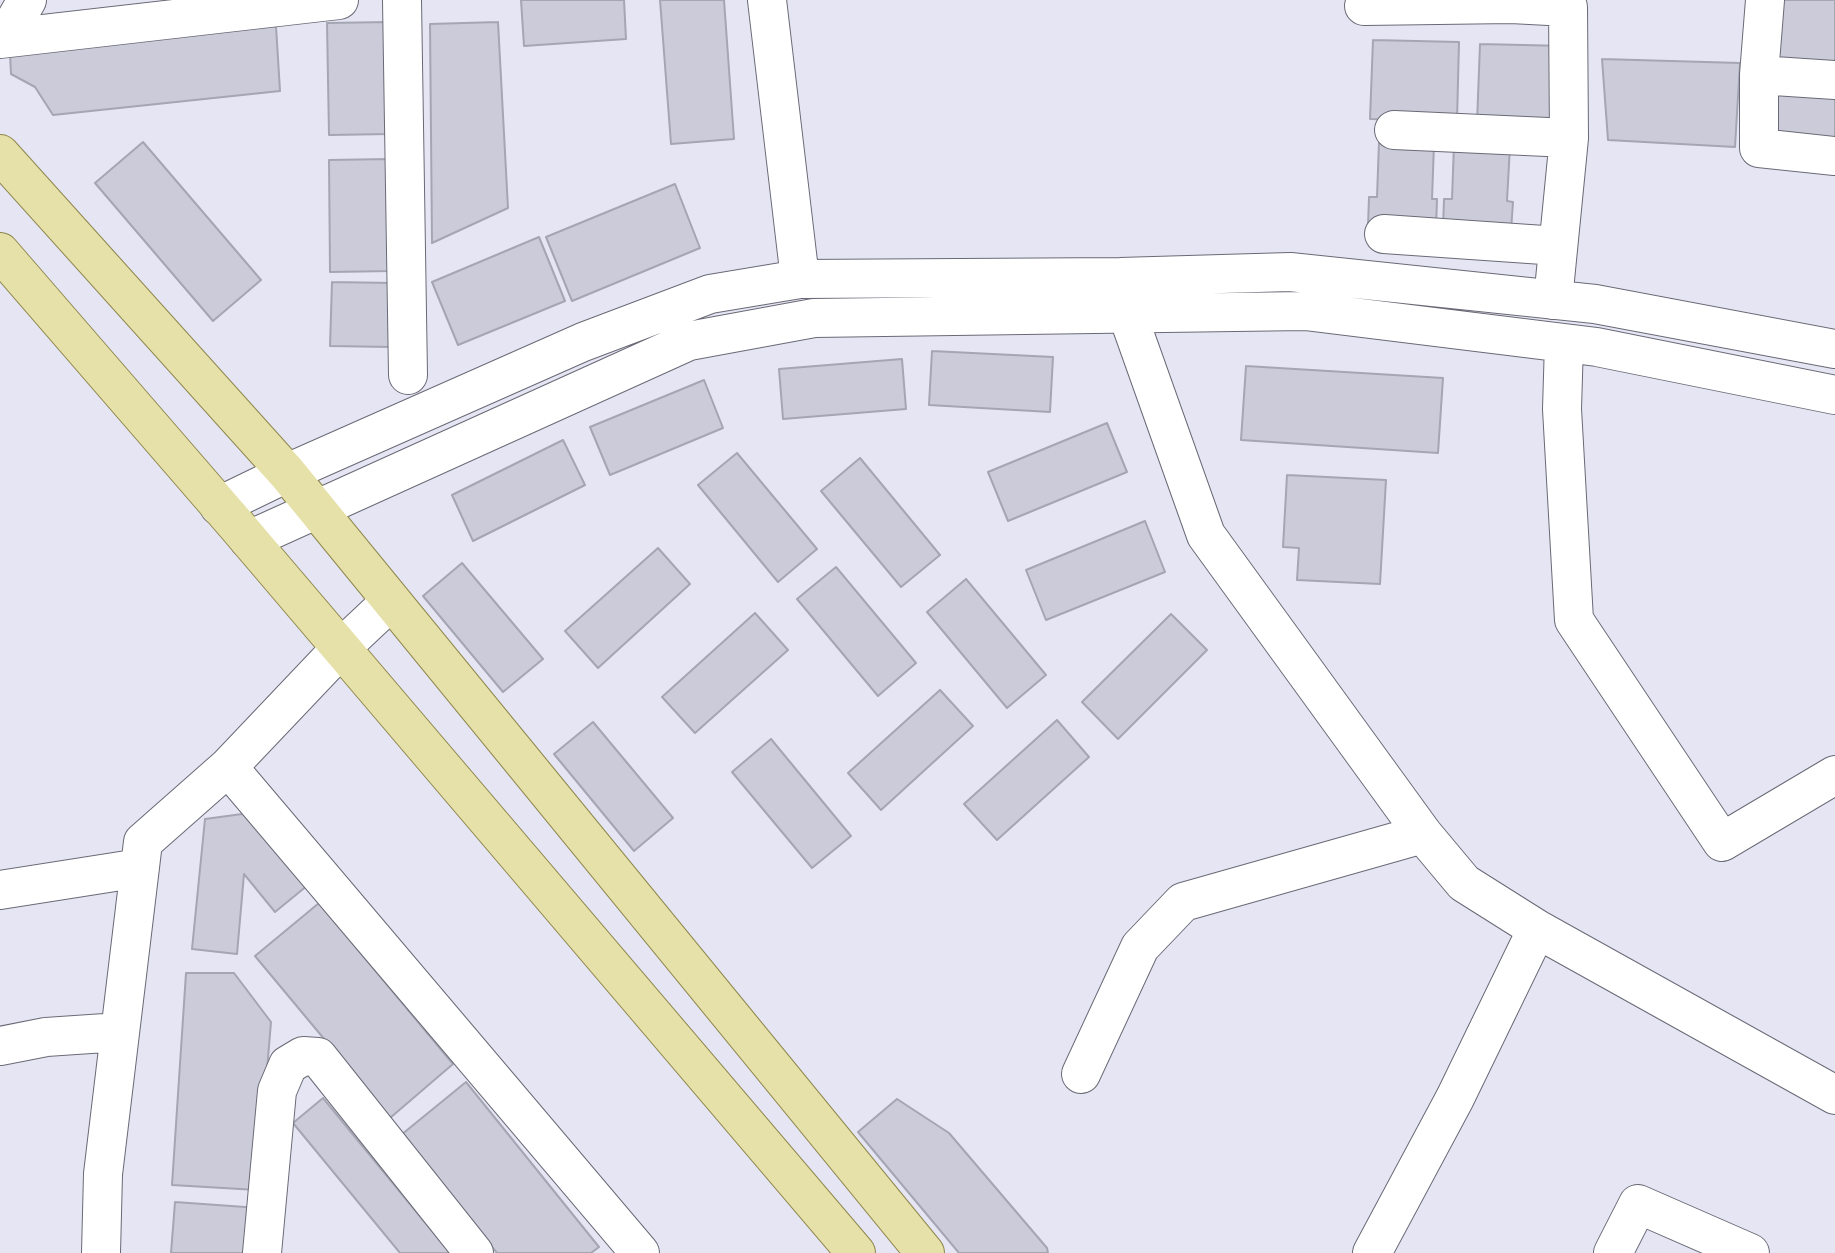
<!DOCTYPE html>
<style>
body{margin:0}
canvas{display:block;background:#e5e5f4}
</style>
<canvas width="1835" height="1253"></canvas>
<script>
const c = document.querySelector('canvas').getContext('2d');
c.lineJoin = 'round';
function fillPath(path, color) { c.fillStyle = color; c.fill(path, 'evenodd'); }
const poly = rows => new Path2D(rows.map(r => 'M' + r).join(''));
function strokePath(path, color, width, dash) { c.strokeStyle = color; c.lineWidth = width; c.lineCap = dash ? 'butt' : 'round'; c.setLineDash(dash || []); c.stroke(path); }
const building = poly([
 [521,0,624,0,626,39,524,46,521,0],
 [660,0,724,0,734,139,671,144,660,0],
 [1776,0,1835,0,1835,68,1773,65,1776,0],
 [389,22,391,134,329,135,327,23,389,22],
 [498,22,508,208,432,243,430,24,498,22],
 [276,26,280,91,53,115,35,87,11,74,10,54,276,26],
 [1373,40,1459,42,1457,121,1370,119,1373,40],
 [1480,44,1566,46,1564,125,1477,123,1480,44],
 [1602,59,1740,63,1735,147,1608,140,1602,59],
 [1772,88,1835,89,1835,153,1769,151,1772,88],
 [143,142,261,280,213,321,95,183,143,142],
 [1379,142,1434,144,1432,199,1437,199,1436,229,1368,226,1369,197,1377,197,1379,142],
 [1454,144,1510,146,1507,201,1513,202,1511,231,1443,229,1444,199,1452,199,1454,144],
 [390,159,392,271,330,272,329,160,390,159],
 [675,184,700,248,572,301,546,237,675,184],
 [539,237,565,301,458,345,432,282,539,237],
 [332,282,393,283,391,347,330,346,332,282],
 [932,351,1053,357,1050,412,929,405,932,351],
 [902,359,906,409,783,419,779,369,902,359],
 [1246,366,1443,378,1438,453,1241,440,1246,366],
 [704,380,723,428,610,475,590,427,704,380],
 [1107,423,1127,472,1008,521,988,472,1107,423],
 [563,440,585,485,473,541,452,495,563,440],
 [737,453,817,549,778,582,698,485,737,453],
 [860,458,940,555,901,587,821,491,860,458],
 [1287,475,1386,480,1380,584,1297,580,1299,548,1283,547,1287,475],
 [1145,521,1165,572,1046,620,1026,570,1145,521],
 [658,548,690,584,598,668,565,631,658,548],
 [462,563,543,659,503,692,423,596,462,563],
 [836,567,916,663,878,696,797,599,836,567],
 [966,579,1046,675,1007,708,927,612,966,579],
 [755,613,788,650,695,733,662,697,755,613],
 [1171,614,1207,650,1118,739,1082,702,1171,614],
 [940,690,973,726,881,810,848,773,940,690],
 [1057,720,1089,757,997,840,964,804,1057,720],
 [593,722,673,818,634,851,554,754,593,722],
 [771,739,851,836,812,868,732,772,771,739],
 [257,812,308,885,275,912,244,874,237,954,192,949,205,819,257,812],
 [319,903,453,1064,390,1118,255,956,319,903],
 [186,973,234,973,271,1022,257,1190,172,1185,186,973],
 [466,1082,599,1247,591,1253,497,1253,401,1135,466,1082],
 [323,1098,450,1253,400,1253,293,1123,323,1098],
 [897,1099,949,1133,1047,1248,1048,1253,959,1253,858,1132,897,1099],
 [175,1202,259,1208,256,1253,171,1253,175,1202]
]);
fillPath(building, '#cbcbda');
strokePath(building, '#a5a6b3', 2);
const minor = poly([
 [402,0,408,375],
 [767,0,800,279],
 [1765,0,1759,75,1759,148,1835,156],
 [1364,6,1511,4,1568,7,1569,138,1553,300],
 [5,38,27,0],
 [0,39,339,0],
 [1759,75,1835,80],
 [1394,130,1569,138],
 [1384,234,1558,246],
 [1123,289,1127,313,1206,535,1423,834,1464,883,1537,929,1835,1095],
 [1564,343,1562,409,1574,620,1722,842,1835,775],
 [219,506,287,473,583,342,710,294,800,279,1120,277,1290,272,1595,304,1835,349],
 [249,540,689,341,814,318,1305,311,1597,347,1835,395],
 [228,767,640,1253],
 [0,890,140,868],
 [0,1046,46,1037,120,1032],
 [1081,1074,1140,947,1183,902,1423,834],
 [101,1253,103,1174,143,842,228,767,341,648,391,601],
 [262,1253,277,1091,288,1065,303,1056,318,1057,474,1253],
 [1372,1253,1455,1098,1537,929],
 [1613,1253,1638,1204,1750,1253]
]);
const major = poly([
 [0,154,287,473,925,1253],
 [0,252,238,527,856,1253]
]);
strokePath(minor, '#6a6a77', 40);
strokePath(major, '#8f884e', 40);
strokePath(minor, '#fff', 38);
strokePath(major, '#e6e0a9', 38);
</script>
